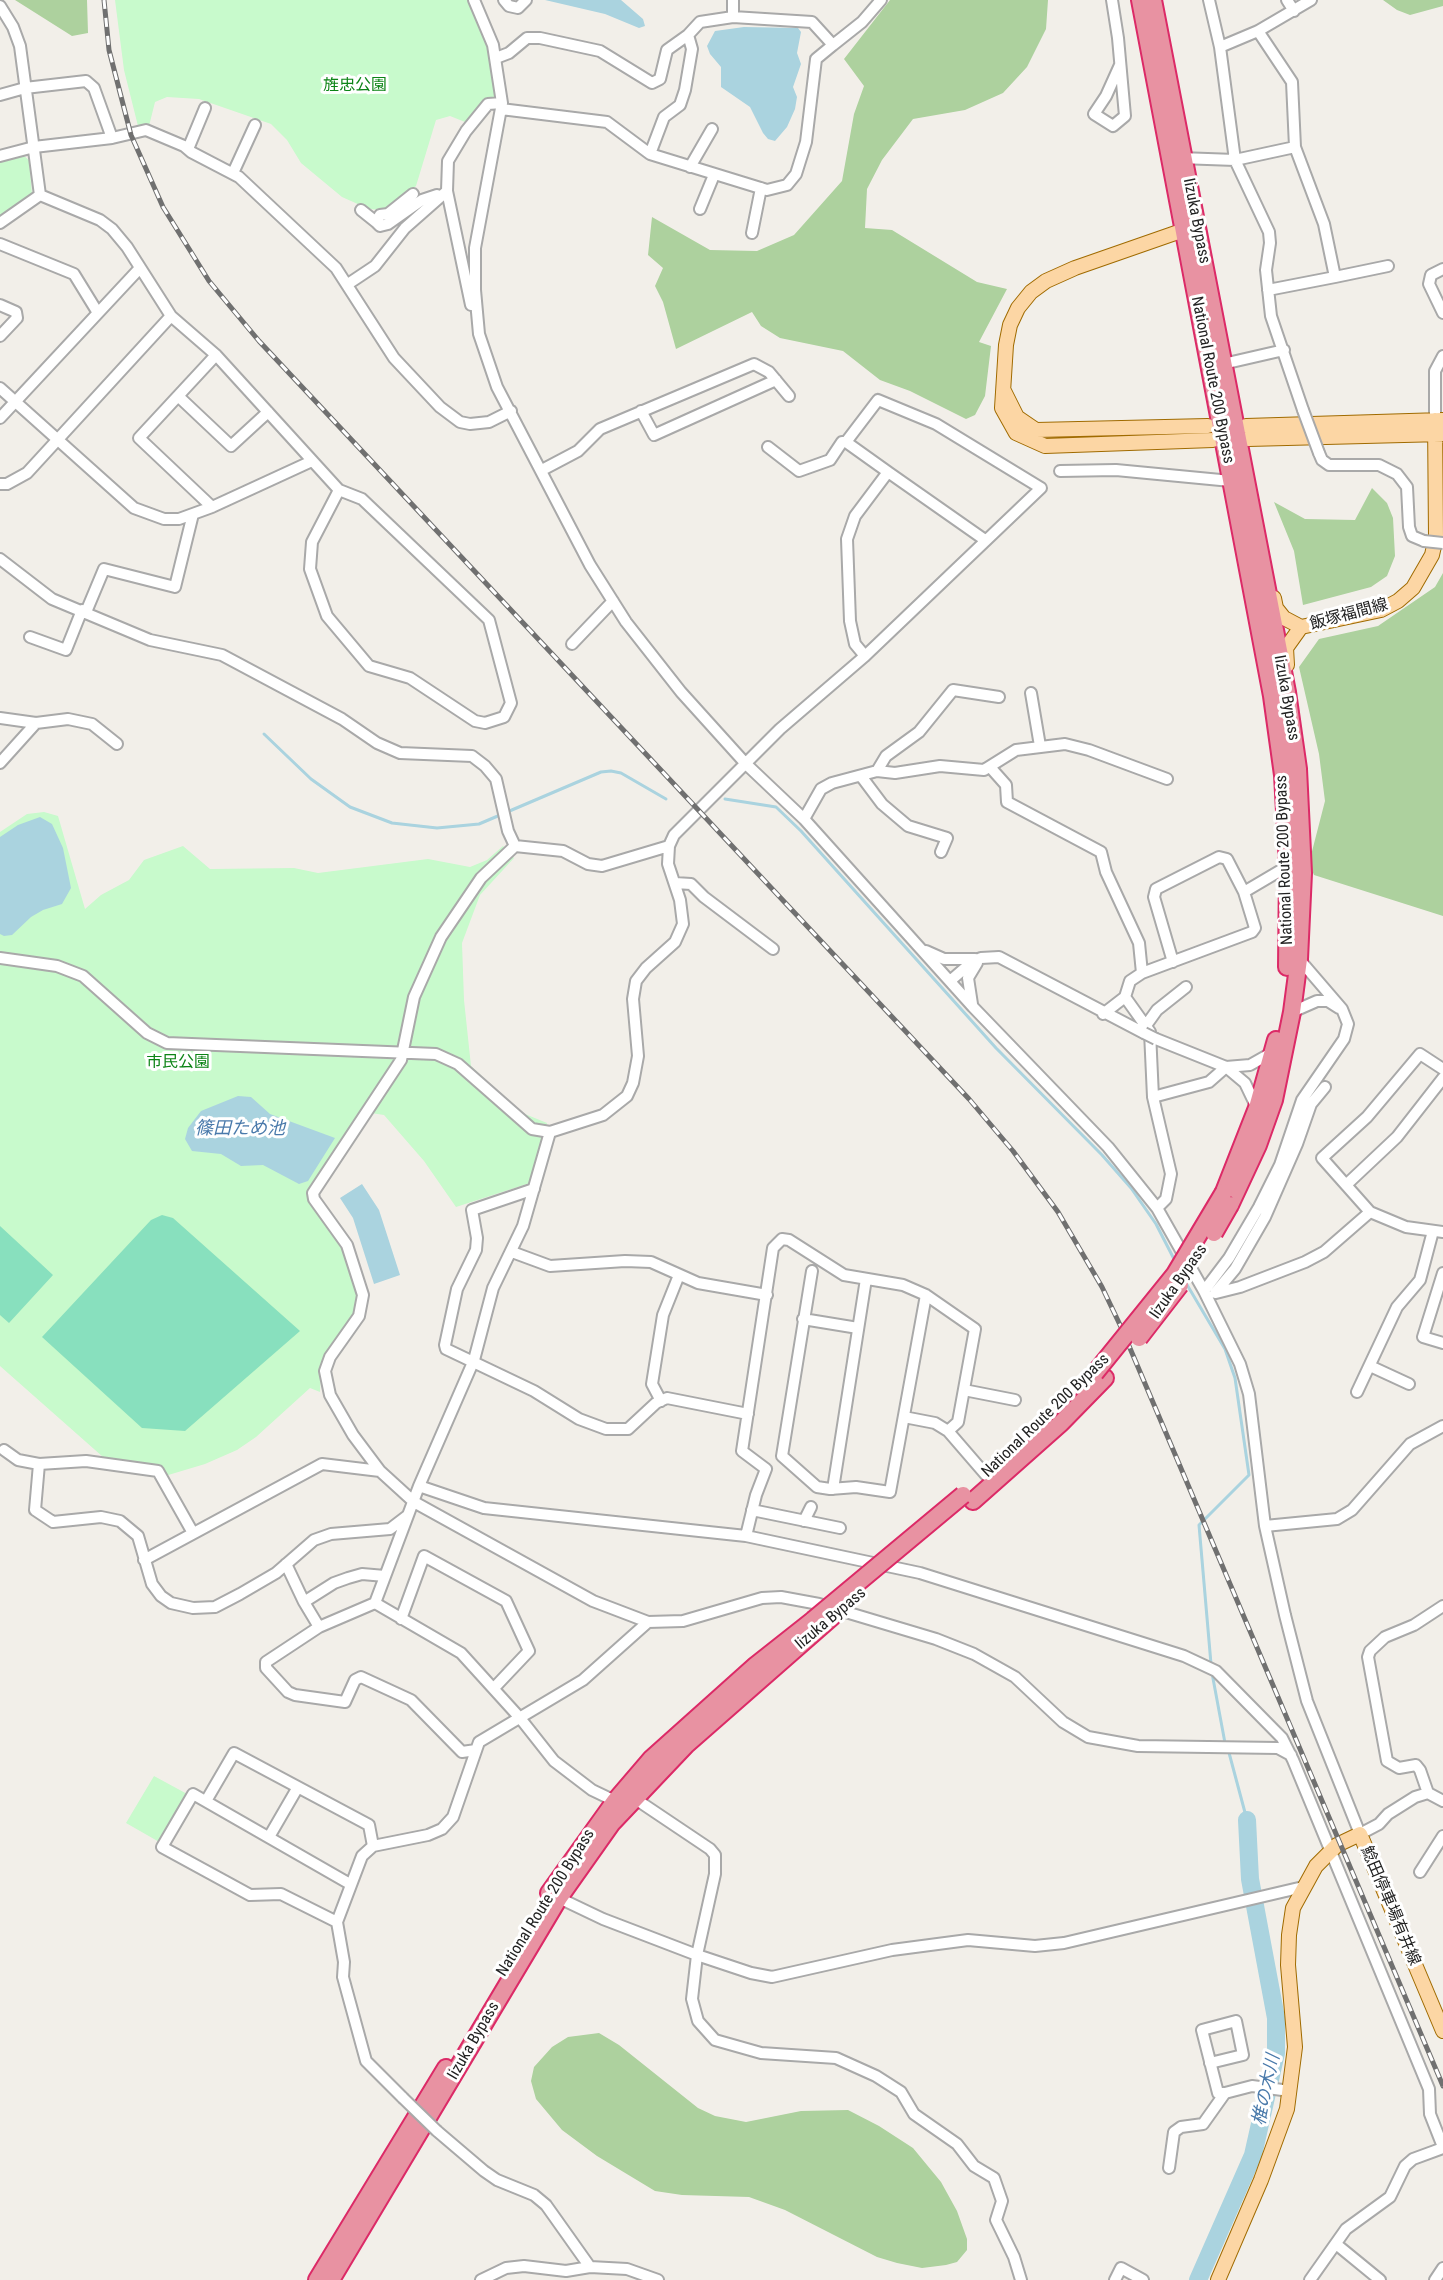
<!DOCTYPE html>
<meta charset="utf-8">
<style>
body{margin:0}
canvas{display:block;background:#f2efe9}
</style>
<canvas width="1443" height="2280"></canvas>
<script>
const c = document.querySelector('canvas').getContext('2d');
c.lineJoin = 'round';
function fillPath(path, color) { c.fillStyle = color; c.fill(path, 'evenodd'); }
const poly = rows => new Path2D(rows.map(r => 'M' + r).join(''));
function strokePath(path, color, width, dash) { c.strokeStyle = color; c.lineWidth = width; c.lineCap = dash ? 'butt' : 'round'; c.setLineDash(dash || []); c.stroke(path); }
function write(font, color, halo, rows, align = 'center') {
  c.font = font + ' "Roboto Condensed","Noto Sans JP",sans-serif'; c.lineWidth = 6; c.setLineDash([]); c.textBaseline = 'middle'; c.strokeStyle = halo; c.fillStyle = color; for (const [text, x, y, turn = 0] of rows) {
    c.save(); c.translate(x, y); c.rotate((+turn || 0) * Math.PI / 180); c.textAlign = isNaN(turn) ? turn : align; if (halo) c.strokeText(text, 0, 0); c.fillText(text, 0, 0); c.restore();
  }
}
fillPath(poly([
 [15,0,87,0,88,33,72,36],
 [890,0,1048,0,1046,29,1027,67,1003,93,965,110,913,119,882,160,867,189,865,228,892,230,977,282,1007,289,979,342,991,346,985,396,975,415,966,419,910,391,880,380,843,351,780,338,761,326,752,312,676,349,663,302,655,286,663,268,648,255,652,217,710,250,757,251,794,235,842,181,854,114,864,86,844,59],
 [1383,0,1443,0,1443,6,1410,15,1397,10],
 [1372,488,1387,503,1393,518,1395,556,1387,576,1371,587,1303,605,1294,551,1274,502,1305,519,1355,520],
 [1443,573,1443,916,1314,875,1309,863,1325,801,1319,754,1299,667,1319,639,1378,626,1435,587],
 [599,2033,619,2045,698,2108,715,2116,746,2122,801,2111,848,2110,879,2126,913,2148,941,2182,957,2211,967,2239,967,2250,957,2262,946,2265,922,2268,897,2263,877,2257,785,2210,749,2197,682,2195,655,2191,597,2156,562,2130,536,2099,531,2081,534,2067,552,2047,568,2037]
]), '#add19e');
fillPath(poly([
 [115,0,467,0,486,38,495,75,497,98,490,98,483,102,465,122,450,116,436,120,416,186,395,204,382,210,369,209,342,197,301,163,287,140,271,124,199,99,167,97,155,102,149,126,138,126,124,70],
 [24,156,29,160,32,194,0,217,0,162],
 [44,812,58,816,85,909,101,895,129,880,144,860,183,846,210,869,294,868,318,873,428,859,470,867,487,860,503,846,514,858,480,895,462,943,464,1000,471,1066,520,1112,547,1123,530,1183,456,1207,424,1161,384,1115,371,1113,350,1126,307,1194,308,1200,343,1246,359,1293,355,1315,328,1351,321,1367,320,1392,310,1388,256,1437,237,1450,205,1464,165,1476,103,1457,0,1366,0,832,27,814],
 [154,1776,189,1795,161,1843,126,1823]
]), '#c8facc');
fillPath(poly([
 [162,1215,173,1218,300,1331,185,1431,142,1428,42,1337,151,1220],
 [0,1226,53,1275,9,1323,0,1315]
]), '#88e0be');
fillPath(poly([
 [545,0,621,0,643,19,645,26,639,28,605,14],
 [744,27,798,28,801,32,797,53,801,64,793,87,797,97,795,109,787,127,775,141,768,139,763,133,750,107,721,87,721,67,710,54,707,46,715,31],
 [40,817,52,824,63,848,71,888,62,904,43,910,31,917,12,935,4,936,0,934,0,837,18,825],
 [238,1096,251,1097,270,1114,335,1138,308,1181,299,1184,263,1165,241,1166,221,1154,192,1151,185,1139,188,1128,201,1111],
 [362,1184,379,1210,400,1275,374,1284,353,1218,340,1198]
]), '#aad3df');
strokePath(poly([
 [264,734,311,779,350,807,392,823,437,828,479,824,601,772,611,771,621,773,666,799],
 [725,799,776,807,801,831,996,1048,1102,1155,1131,1188,1156,1224,1175,1261],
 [1186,1283,1225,1349,1235,1378,1249,1475,1199,1525,1211,1664],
 [1212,1673,1225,1743],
 [1228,1749,1247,1820]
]), '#aad3df', 3);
strokePath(poly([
 [1198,2280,1253,2155,1276,2053,1276,2018,1250,1879,1247,1820]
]), '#aad3df', 18);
const minor = poly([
 [474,0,493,45,502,103,475,248,475,290,479,334,497,387,590,565,626,622,681,692,746,764,804,819,973,1007,1108,1147,1157,1208,1204,1291,1240,1364,1249,1394,1265,1526,1285,1615,1307,1701,1360,1834,1379,1824,1388,1814,1415,1797,1428,1793,1443,1801],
 [504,0,509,6,518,8,526,0],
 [1112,0,1118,38,1125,116,1113,126,1094,114,1106,96,1120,65],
 [1209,0,1220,47],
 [1287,0,1294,11],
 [0,6,13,27,20,46,40,195],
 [733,17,812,22,833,45,862,22,881,0],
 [1258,31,1292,82,1295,147,1324,224,1335,277,1268,290],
 [496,58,509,53,527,38,540,38,600,51,652,83,660,79,667,50,688,35],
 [0,95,25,88,86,81,94,88,112,138],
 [501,109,607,122,650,154,664,117,680,105,685,90,692,49,688,35,700,22,733,17,733,0],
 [188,149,205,108],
 [650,154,767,190,787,185,796,174,806,142,816,59,833,45],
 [0,156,34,147,112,138,146,130,184,146,191,152,239,177,336,268,394,358,440,407,460,422,470,424,489,422,511,411],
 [1180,158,1235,160,1295,147],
 [690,167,712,129],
 [233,173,255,125],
 [447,191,471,305],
 [413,194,388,214,380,215,376,222,380,226,388,224,422,200,437,195],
 [40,195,100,220,112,229,127,247,171,316,216,355,339,490],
 [700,209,714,175],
 [361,210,376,222],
 [0,223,40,195],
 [752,233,761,188],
 [0,244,74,274,98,313],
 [1443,269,1431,275,1429,284,1443,313],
 [1335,277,1388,266],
 [348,284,375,266,405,228,447,191,448,161,466,131,488,104,502,103],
 [0,305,16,312,17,318,0,336],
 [1223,364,1284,350],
 [0,388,134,508,164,519,179,519,212,507,312,461],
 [178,396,231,446,268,412],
 [1303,410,1271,316,1266,270,1270,243,1269,232,1235,160,1220,47,1258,31,1311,0],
 [641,411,654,435,776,380],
 [0,418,140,268],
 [1435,420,1435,371,1443,356],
 [768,447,799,471,830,460,842,442,846,442],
 [1319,453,1322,460,1329,465,1379,465,1397,474,1407,487,1409,527,1412,536,1424,541],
 [542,470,578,451,600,429,754,364,769,372,789,396],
 [1060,471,1116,470,1231,481],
 [888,472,985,540],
 [0,484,7,484,27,473,171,316],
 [339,490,362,499,489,620,511,703,504,717,485,723,475,721,410,678,369,666,327,616,310,569,312,542,339,490],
 [212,507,139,438,216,355],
 [0,559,52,599,150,640,222,655,342,719,377,743,400,753,472,756,485,766,496,779,508,831,515,846],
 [86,612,104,569,175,587,193,514],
 [30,637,66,650,82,610],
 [572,644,613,601],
 [1031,693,1040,746],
 [0,718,36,723],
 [0,763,36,723,68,719,92,724,117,744],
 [990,767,1006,785,1007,802,1101,852,1106,872,1139,943,1142,973],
 [877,771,895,773,940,766,984,770,1016,750,1065,744,1089,750,1167,779],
 [861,776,882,804,908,826,947,838,941,852],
 [804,819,821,789,832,783,877,771,886,756,919,732,953,690,999,697],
 [669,846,602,866,588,864,563,851,515,846,481,878,441,937,414,997,401,1060,313,1193,314,1199,347,1245,363,1295,359,1316,330,1357,325,1371,330,1395,353,1435,380,1471,414,1502,593,1601,648,1622,683,1621,762,1598,781,1597,819,1604,936,1639,974,1654,1015,1677,1063,1722,1088,1737,1138,1746,1278,1748,1291,1755],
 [675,883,691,884,704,897,773,949],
 [926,951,944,959,975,959],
 [0,958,57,966,83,976,147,1033,167,1043,436,1054,458,1064,532,1129,550,1132,603,1115,627,1096,633,1083,638,1056,633,999,636,981,646,968,675,942,683,924,680,900,668,864,669,846,674,835,780,729,865,656,1041,488,936,424,878,400,846,442,888,472,855,516,847,539,850,621,855,644,865,656],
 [1173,962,1154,897,1156,889,1219,857,1227,859,1244,892,1288,866],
 [950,981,972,962,981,958,999,957,1144,1033],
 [1125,997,1150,1032,1153,1097,1171,1174,1166,1199,1157,1208],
 [972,1004,968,978,977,963],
 [1292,1012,1317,1001,1328,1001,1339,1008],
 [1103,1014,1125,997,1130,981,1142,973,1252,932,1255,928,1244,892],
 [1147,1024,1157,1010,1186,987],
 [1156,1039,1226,1067,1245,1083,1257,1108],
 [1443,1069,1420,1054,1367,1117,1322,1158,1370,1212,1406,1227,1443,1232],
 [1153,1097,1209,1082,1226,1067,1250,1065,1273,1052],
 [550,1132,523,1226,493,1288,474,1360,419,1486,375,1603,461,1653,520,1718,554,1761,592,1790,615,1801,634,1798,710,1849,715,1855,715,1874,697,1955,692,1999,698,2021,715,2040,761,2053,836,2058,876,2076,901,2092,914,2114,957,2144,974,2166,994,2178,1002,2201,996,2220,1014,2257,1021,2280],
 [1346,1185,1397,1137,1443,1078],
 [534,1189,472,1210,477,1238,476,1250,457,1289,445,1345,446,1349,534,1391,579,1419,606,1429,628,1429,656,1403,667,1398,748,1414],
 [512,1252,550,1266,625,1261,651,1262,698,1283,767,1295],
 [812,1271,782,1456,817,1487,830,1489,856,1487,890,1492,926,1295],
 [1443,1273,1423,1337,1443,1343],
 [1204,1291,1229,1258,1259,1207,1280,1165,1302,1100,1344,1039,1348,1024,1342,1009,1299,959],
 [1215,1293,1235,1269,1265,1217,1297,1144,1311,1104,1325,1087],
 [1216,1293,1240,1287,1305,1262,1324,1252,1370,1212],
 [803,1319,858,1328],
 [1370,1366,1409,1384],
 [964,1390,1015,1400],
 [1357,1392,1397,1307,1420,1280,1433,1231],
 [661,1401,652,1384,663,1315,679,1275],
 [904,1417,935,1423,948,1431],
 [4,1450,18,1460,39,1464,86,1461,158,1471,193,1533],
 [39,1464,35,1510,53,1522,101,1517,120,1521,138,1536,152,1584,161,1596,171,1603,193,1608,215,1607,240,1594,276,1573,314,1540,331,1534,390,1529,407,1516],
 [419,1486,484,1508,746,1536,920,1573,1184,1656,1216,1671,1282,1738,1293,1760,1429,2089,1430,2114,1443,2147],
 [833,1489,866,1279],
 [752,1510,840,1528],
 [804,1521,811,1507],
 [1265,1526,1337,1519,1352,1510,1410,1444,1443,1426],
 [746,1536,756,1495,766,1469,742,1451,773,1248,782,1239,789,1240,844,1275,903,1285,926,1295,975,1329,958,1422,948,1431,986,1475],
 [144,1560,322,1464,380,1471],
 [286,1564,304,1602,334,1583,348,1578,362,1574,385,1576],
 [304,1602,319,1627],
 [375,1603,319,1627,266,1662,266,1668,288,1692,295,1695,345,1702,355,1680,361,1677,411,1700,462,1752,476,1750],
 [401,1619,424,1556,506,1601,529,1651,494,1688],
 [1428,1793,1420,1770,1416,1765,1399,1768,1387,1761,1368,1657,1370,1651,1385,1637,1414,1625,1443,1606],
 [206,1801,234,1753,369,1825,373,1846],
 [269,1837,298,1787],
 [1420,1872,1443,1836],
 [559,1898,603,1919,697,1955,751,1973,772,1977,892,1950,968,1940,1035,1946,1064,1943,1303,1887],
 [337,1922,281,1894,250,1895,162,1847,193,1794,350,1884],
 [1210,2063,1243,2055,1236,2021,1202,2030,1218,2093,1225,2093],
 [403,2098,366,2061,343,1977,344,1962,337,1922,362,1856,373,1846,428,1835,442,1829,453,1817,479,1742,583,1680,648,1622],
 [437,2131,484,2171,497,2180,534,2195,546,2205,590,2267],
 [1169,2168,1174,2132,1181,2127,1203,2124,1225,2093,1252,2086,1290,2091],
 [1336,2244,1380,2280],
 [481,2280,506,2268,524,2266,566,2271,590,2267,627,2269,658,2280],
 [1115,2280,1121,2268,1143,2280],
 [1310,2280,1346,2229,1390,2197,1405,2166,1413,2159,1443,2148],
 [1435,2280,1443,2268]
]);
const major = poly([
 [1184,230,1075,268,1046,281,1031,292,1018,308,1010,325,1006,345,1002,408,1016,433,1045,446,1213,440],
 [1004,391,1017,417,1036,430,1208,426],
 [1246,426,1442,420],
 [1248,439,1443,434],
 [1274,598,1276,608,1284,618,1301,627,1381,610,1398,601,1413,588,1432,555,1436,537,1435,420],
 [1287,665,1286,648,1301,627],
 [1218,2280,1261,2180,1287,2109,1295,2047,1288,1965,1289,1935,1293,1908,1316,1866,1337,1845,1360,1834,1443,2031]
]);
const highway = poly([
 [1140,0,1272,696,1283,775,1288,866,1287,967],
 [1153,0,1287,692,1298,769,1303,873,1299,959,1292,1012,1274,1100,1258,1145,1230,1205],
 [1224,1192,1257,1108,1276,1040],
 [973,1501,1061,1423,1105,1378],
 [549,1893,615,1801,651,1759,756,1665,813,1620],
 [317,2280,446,2068],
 [331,2280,559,1898,612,1823,686,1745,832,1617]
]);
strokePath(minor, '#a9a9a9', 14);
strokePath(major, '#a06b00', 16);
strokePath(highway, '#dc2a67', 20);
strokePath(minor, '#fff', 10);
strokePath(major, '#fcd6a4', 14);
strokePath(highway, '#e892a2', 16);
const rail = poly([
 [104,0,109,50,131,135,163,207,209,281,259,341,969,1099,1013,1151,1058,1212,1102,1287,1121,1327,1443,2086]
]);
strokePath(rail, '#707070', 5);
strokePath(rail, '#fff', 3, [9]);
const minorBridge = poly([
 [1303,410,1319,453],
 [1424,541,1443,543],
 [1144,1033,1156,1039],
 [403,2098,437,2131]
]);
const highwayBridge = poly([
 [1214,1233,1230,1205],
 [1139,1338,1180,1285],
 [1095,1373,1175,1274,1224,1192],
 [813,1620,963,1495]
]);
strokePath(minorBridge, '#a9a9a9', 14, []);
strokePath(highwayBridge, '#dc2a67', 20, []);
strokePath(minorBridge, '#fff', 10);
strokePath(highwayBridge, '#e892a2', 16);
write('16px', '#0c8416', '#fff', [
 ["旌忠公園",355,86],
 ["市民公園",178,1063]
]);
write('16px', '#222', '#fff', [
 ["Iizuka Bypass",1196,221,79],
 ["National Route 200 Bypass",1212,380,79],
 ["飯塚福間線",1349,615,-15],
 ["Iizuka Bypass",1286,698,80],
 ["National Route 200 Bypass",1285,860,-92],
 ["Iizuka Bypass",1179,1282,-55],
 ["National Route 200 Bypass",1046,1416,-44],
 ["Iizuka Bypass",831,1619,-40],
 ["National Route 200 Bypass",546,1903,-58],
 ["鯰田停車場有井線",1390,1906,67],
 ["Iizuka Bypass",474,2041,-60]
]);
write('italic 18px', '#4a7aab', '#fff', [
 ["篠田ため池",240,1129],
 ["椎の木川",1267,2090,-78]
]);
</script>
